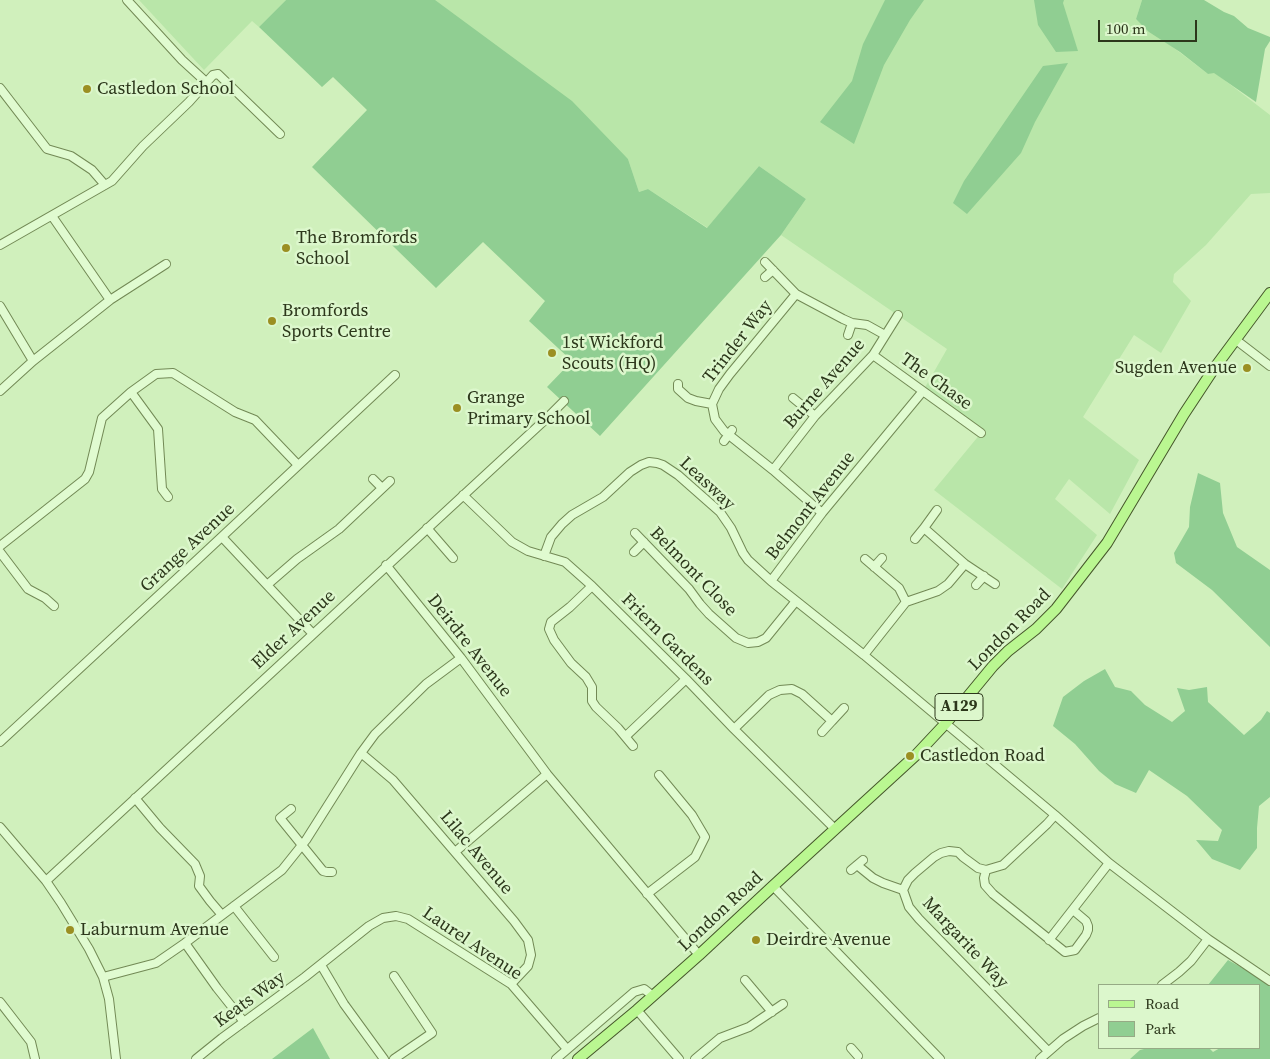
<!DOCTYPE html>
<style>
body{margin:0}
#map{position:relative;width:1270px;height:1059px;overflow:hidden;background:#d0f0bc;font-family:"Source Serif 4",serif}
canvas{display:block}
.legend{position:absolute;left:1098px;top:984px;width:162px;height:65px;box-sizing:border-box;background:#dcf7cc;border:1px solid #96aa85;margin:0;padding:6px 9px;list-style:none;font-size:15px;color:#2c371b}
.legend li{display:flex;align-items:center;gap:10px;height:25px}
.legend b{width:25px;border:1px solid #96aa85}
.scale{position:absolute;left:1098px;top:20px;width:99px;height:22px;box-sizing:border-box;border:2px solid #2c371b;border-top:0;padding-left:6px;font-size:15px;line-height:18px;white-space:nowrap;color:#2c371b;-webkit-text-stroke:4px #dcf7cc;paint-order:stroke}
</style>
<div id="map">
<canvas width="1270" height="1059"></canvas>
<ul class="legend">
<li><b style="height:6px;background:#baf791"></b>Road</li>
<li><b style="height:14px;background:#90ce92"></b>Park</li>
</ul>
<div class="scale">100 m</div>
</div>
<script>
const c = document.querySelector('canvas').getContext('2d');
c.lineJoin = 'round';
function fillPath(path, color) { c.fillStyle = color; c.fill(path, 'evenodd'); }
const poly = rows => new Path2D(rows.map(r => 'M' + r).join(''));
function strokePath(path, color, width, dash) { c.strokeStyle = color; c.lineWidth = width; c.lineCap = dash ? 'butt' : 'round'; c.setLineDash(dash || []); c.stroke(path); }
function write(font, color, halo, rows, align = 'center') {
  c.font = font + ' "Source Serif 4",serif'; c.lineWidth = 5; c.setLineDash([]); c.textBaseline = 'middle'; c.strokeStyle = halo; c.fillStyle = color; for (const [text, x, y, turn = 0] of rows) {
    c.save(); c.translate(x, y); c.rotate((+turn || 0) * Math.PI / 180); c.textAlign = isNaN(turn) ? turn : align; if (halo) c.strokeText(text, 0, 0); c.fillText(text, 0, 0); c.restore();
  }
}
fillPath(poly([
 [139,0,286,0,259,27,252,21,204,70],
 [432,0,1142,0,1136,19,1208,74,1214,72,1270,115,1270,193,1251,194,1206,245,1174,274,1173,282,1191,301,1161,353,1134,335,1083,417,1139,460,1110,514,1069,479,1055,499,1097,535,1062,589,934,490,981,433,923,391,947,349,781,235,806,199,759,166,708,228,648,189,639,192,628,159]
]), '#b9e6a9');
fillPath(poly([
 [286,0,435,0,572,101,628,159,639,192,648,189,707,228,759,166,806,199,781,235,600,436,547,387,572,361,529,321,545,301,483,242,436,288,312,167,367,110,333,77,322,87,259,27],
 [885,0,924,0,910,20,884,65,854,144,820,122,852,81,863,44],
 [1034,0,1064,0,1063,3,1078,51,1056,52,1038,25],
 [1142,0,1204,0,1224,12,1234,16,1248,28,1270,37,1270,41,1265,49,1256,102,1214,73,1208,74,1180,52,1149,32,1136,19],
 [1068,63,1035,122,1021,153,967,214,953,203,964,181,1043,66],
 [1198,473,1220,483,1223,513,1237,547,1270,570,1270,647,1212,590,1176,563,1174,553,1189,527,1190,507],
 [1105,669,1115,687,1131,691,1145,705,1172,722,1185,711,1177,688,1189,690,1207,687,1208,702,1244,735,1261,720,1267,711,1270,713,1270,797,1259,806,1257,828,1257,848,1240,870,1212,859,1196,840,1218,841,1222,830,1187,796,1149,770,1136,793,1115,784,1099,771,1075,744,1053,726,1063,697,1084,681],
 [1228,960,1270,983,1270,1059,1130,1059,1140,1050,1148,1048,1209,1048,1213,1052,1220,1048,1259,1048,1259,985,1208,985],
 [313,1028,330,1059,272,1059]
]), '#90ce92');
const minor = poly([
 [127,0,182,60,206,82],
 [0,88,47,149,71,156,92,170,105,185],
 [0,245,112,181,143,146,189,102,213,75,218,74,280,134],
 [765,262,796,294,843,319,852,323,867,325,885,335],
 [765,277,773,270],
 [796,294,730,374,719,389,712,404,715,419,724,431,773,470,822,513],
 [110,300,166,264],
 [0,306,33,361,110,300,52,216],
 [848,335,852,323],
 [1236,340,1270,366],
 [873,355,981,433],
 [678,384,678,389,688,398,696,401,712,404],
 [0,391,33,361],
 [923,391,822,513,771,581,864,655,1055,815,1109,863,1208,939,1270,981],
 [131,392,158,429,162,489,168,497],
 [793,398,815,416],
 [724,441,732,430],
 [773,470,815,416,873,355,898,315],
 [373,479,382,488],
 [463,495,512,542,528,551,565,562,592,586,686,679,734,729,835,829],
 [427,528,453,558],
 [924,528,937,510],
 [635,533,689,589,700,604,709,614,736,638,748,643,758,642,766,638,796,601],
 [222,537,313,634],
 [915,539,924,528,965,564,995,584],
 [0,546,85,479,89,472,102,418,131,392,156,374,173,373,235,412,255,420,298,465],
 [0,552,28,589,45,598,54,606],
 [634,552,644,542],
 [544,556,551,537,562,524,572,515,603,497,630,472,641,465,649,462,657,463,663,465,678,475,720,512,731,528,743,553,748,560,771,581],
 [865,559,899,588,906,602],
 [386,565,461,658,547,774,699,955],
 [874,567,882,558],
 [267,585,297,559,339,529,390,481],
 [976,585,984,576],
 [592,586,570,607,551,622,549,629,554,640,571,663,586,677,592,687,592,701,596,707,618,728,633,746],
 [864,655,906,602,938,591,948,584,965,564],
 [734,729,769,695,780,690,792,689,802,694,832,721,844,708],
 [822,732,832,721],
 [626,736,686,679],
 [0,742,198,559,395,375],
 [361,753,393,780,514,921,528,940,531,955,528,966,511,984],
 [135,798,160,828,195,864,200,876,199,886,210,901,222,915],
 [291,809,280,818,323,871,327,872,332,872],
 [0,827,46,881,61,903,89,949,103,977,109,999,116,1059],
 [455,852,547,774],
 [857,865,873,878,883,883,903,890],
 [851,870,863,860],
 [986,870,984,878,985,885,993,894,1065,952,1075,950,1086,935,1088,930,1088,926,1086,921,1073,910],
 [46,881,547,418,564,401],
 [773,886,940,1059],
 [903,890,909,907,919,919,1048,1051],
 [903,890,908,880,915,873,934,857,941,853,949,851,958,852,963,857,978,868,986,870,1003,865,1047,824,1055,815],
 [647,894,695,857,705,837,692,815,659,775],
 [234,906,274,957],
 [1049,940,1109,863],
 [185,943,217,988,244,1022],
 [321,965,344,1004,384,1059],
 [394,976,432,1033,394,1059],
 [103,977,156,963,185,943,282,870,306,840,361,753,375,734,426,684,461,658],
 [745,980,772,1012],
 [1162,985,1179,972,1191,961,1208,939],
 [0,1002,31,1042,35,1059],
 [637,1010,679,1059],
 [851,1048,858,1056],
 [196,1059,222,1038,305,977,369,926,383,918,396,916,408,919,511,984,567,1049],
 [556,1059,634,992,644,989,653,996],
 [695,1059,720,1038,749,1027,783,1004],
 [1040,1059,1063,1039,1083,1026,1099,1018]
]);
const major = poly([
 [578,1059,637,1010,699,955,773,886,916,755,946,723,993,666,1008,651,1036,629,1056,609,1107,543,1184,414,1213,370,1270,293]
]);
strokePath(minor, '#728955', 10);
strokePath(major, '#45562a', 12);
strokePath(minor, '#e0fbd0', 8);
strokePath(major, '#baf791', 10);
for (const [x, y, r, color] of [
 [87,89,5,"#9b8f22"],
 [286,248,5,"#9b8f22"],
 [272,321,5,"#9b8f22"],
 [552,353,5,"#9b8f22"],
 [1247,368,5,"#9b8f22"],
 [457,408,5,"#9b8f22"],
 [910,756,5,"#9b8f22"],
 [70,930,5,"#9b8f22"],
 [756,940,5,"#9b8f22"]
]) { const dot = new Path2D(); dot.arc(x, y, r, 0, 2 * Math.PI); c.fillStyle = color; c.fill(dot); strokePath(dot, '#dcf7cc', 2); }
for (const [x, y, w] of [
 [959,707,48]
]) { const box = new Path2D(); box.roundRect(x - w / 2, y - 13.5, w, 27, 4); c.fillStyle = '#dcf7cc'; c.fill(box); strokePath(box, '#2c371b', 1); }
write('bold 16px', '#2c371b', null, [
 ["A129",959,707]
]);
write('18px', '#2c371b', '#dcf7cc', [
 ["Castledon School",97,89],
 ["The Bromfords",296,238],
 ["School",296,259],
 ["Bromfords",282,311],
 ["Sports Centre",282,332],
 ["1st Wickford",562,343],
 ["Scouts (HQ)",562,364],
 ["Sugden Avenue",1237,368,"right"],
 ["Grange",467,398],
 ["Primary School",467,419],
 ["Castledon Road",920,756],
 ["Laburnum Avenue",80,930],
 ["Deirdre Avenue",766,940]
], 'left');
write('18px', '#2c371b', '#dcf7cc', [
 ["Trinder Way",738,342,-52],
 ["The Chase",936,382,36],
 ["Burne Avenue",825,384,-49],
 ["Leasway",707,484,43],
 ["Belmont Avenue",811,506,-52],
 ["Grange Avenue",188,548,-43],
 ["Belmont Close",693,572,46],
 ["Elder Avenue",294,630,-43],
 ["London Road",1010,630,-45],
 ["Friern Gardens",667,640,45],
 ["Deirdre Avenue",469,646,52],
 ["Lilac Avenue",476,853,50],
 ["London Road",721,912,-43],
 ["Margarite Way",965,943,47],
 ["Laurel Avenue",472,944,34],
 ["Keats Way",250,1000,-36]
]);
</script>
